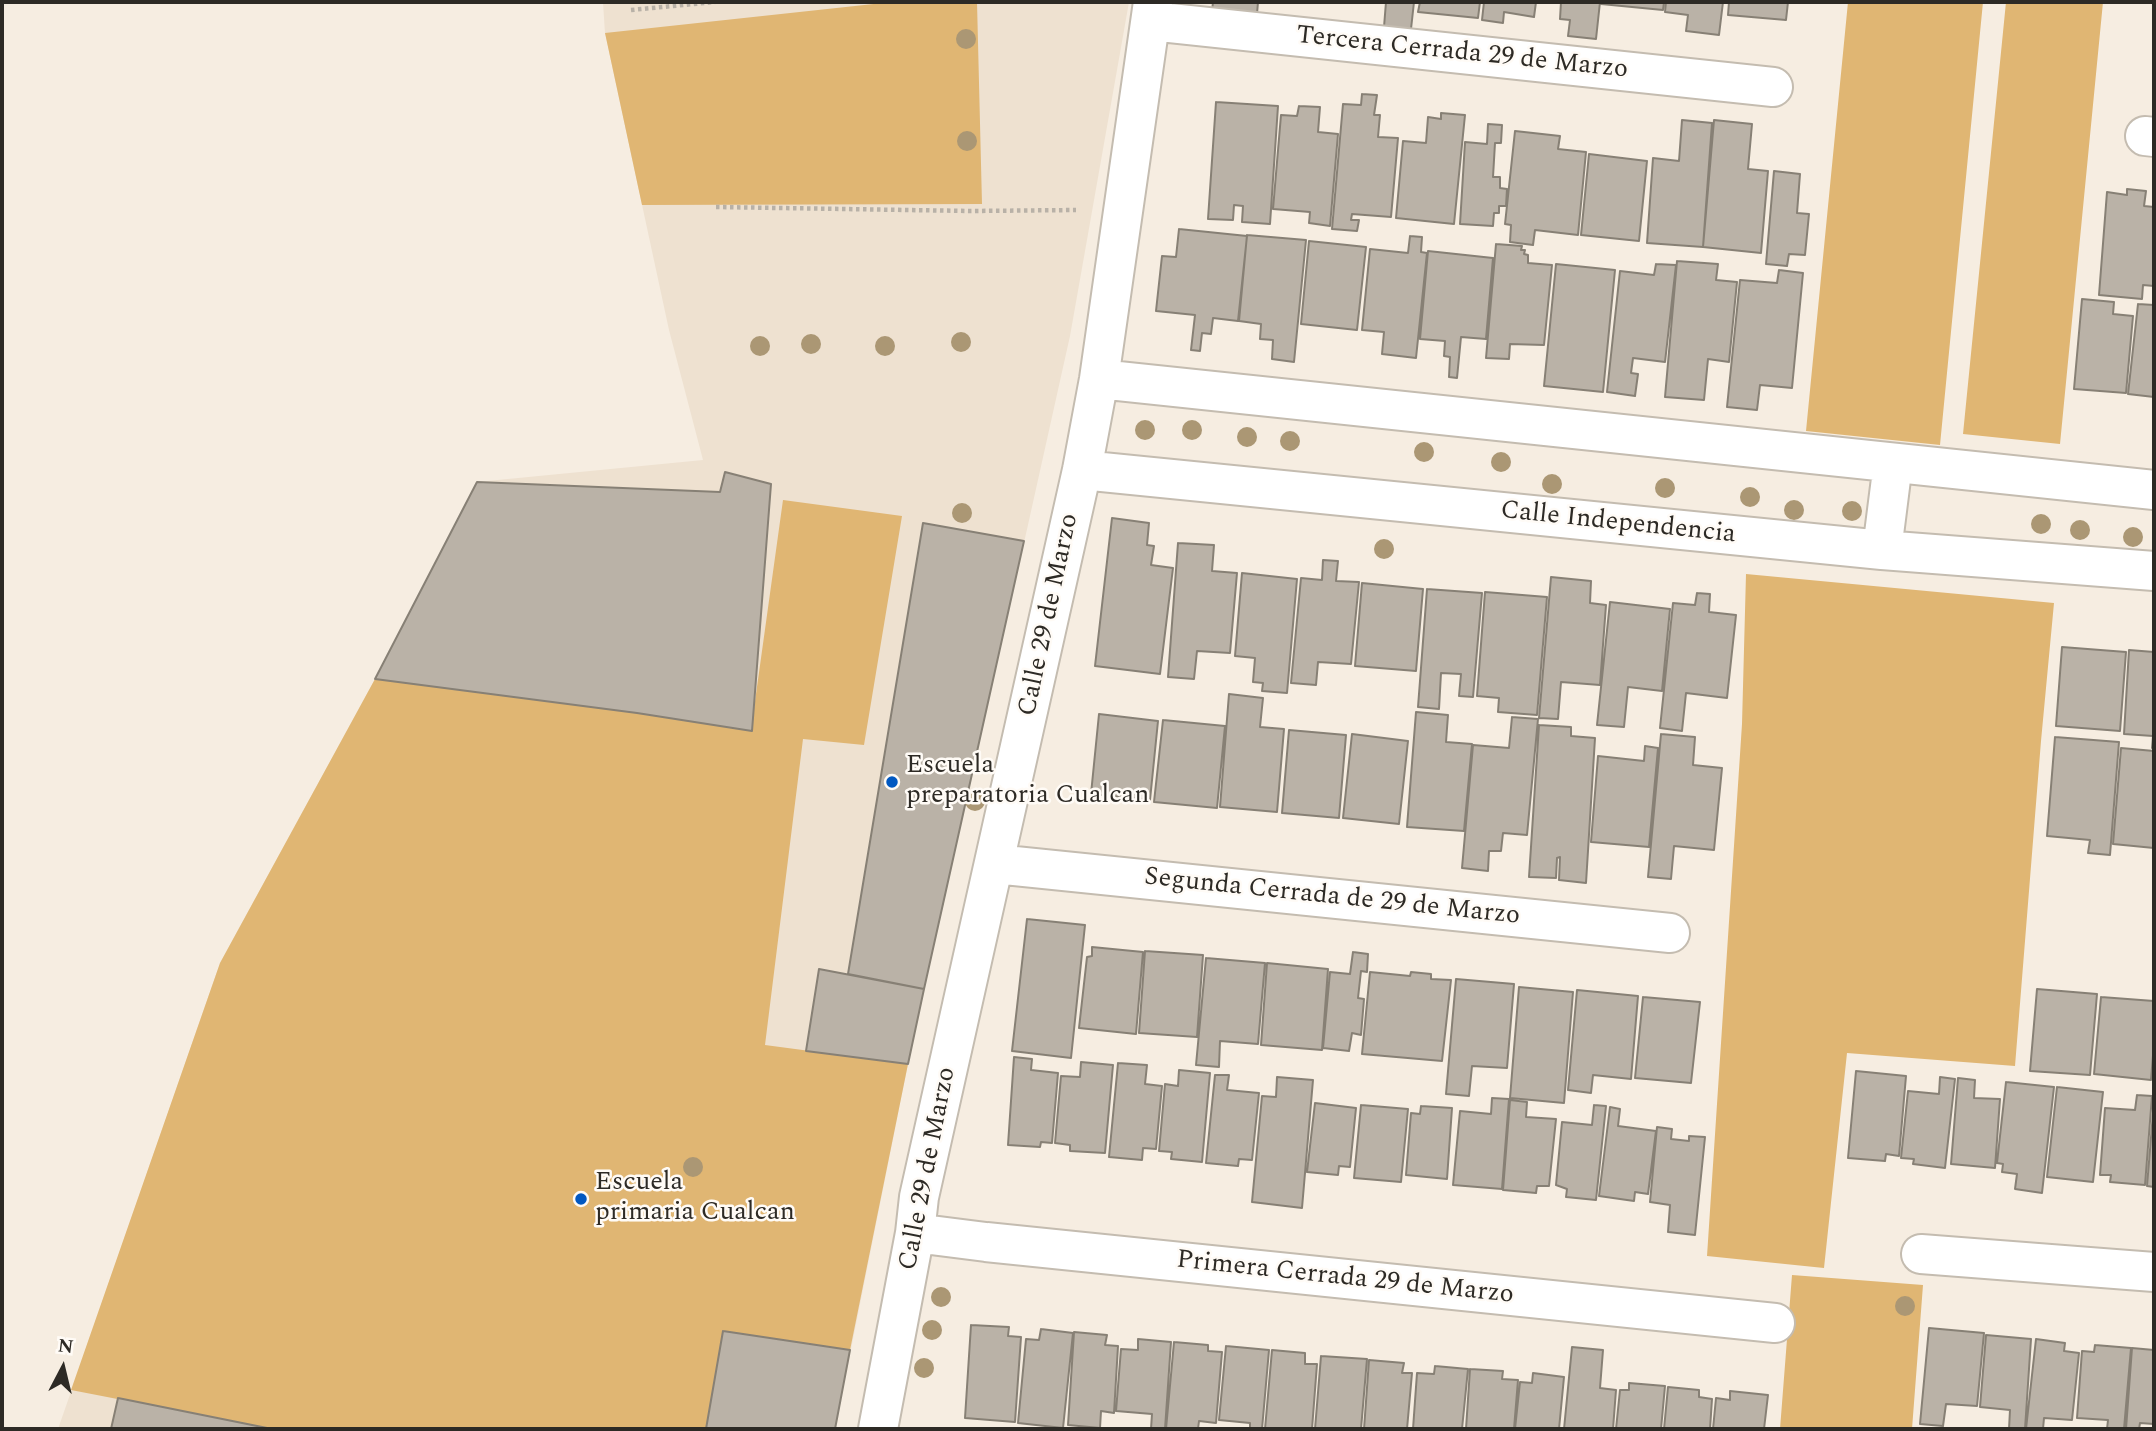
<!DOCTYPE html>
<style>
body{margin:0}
#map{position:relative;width:2156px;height:1431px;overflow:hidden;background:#f6ede1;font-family:Spectral,serif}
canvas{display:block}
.frame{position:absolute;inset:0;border:4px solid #2d2a25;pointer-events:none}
.north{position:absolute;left:28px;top:1333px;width:70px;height:70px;-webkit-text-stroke:5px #fffbf6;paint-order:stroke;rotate:7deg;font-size:19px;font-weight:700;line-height:28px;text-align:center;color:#2d2a25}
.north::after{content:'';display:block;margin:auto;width:24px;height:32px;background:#2d2a25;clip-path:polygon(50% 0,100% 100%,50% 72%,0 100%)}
</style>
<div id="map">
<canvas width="2156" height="1431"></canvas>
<div class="frame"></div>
<div class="north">N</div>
</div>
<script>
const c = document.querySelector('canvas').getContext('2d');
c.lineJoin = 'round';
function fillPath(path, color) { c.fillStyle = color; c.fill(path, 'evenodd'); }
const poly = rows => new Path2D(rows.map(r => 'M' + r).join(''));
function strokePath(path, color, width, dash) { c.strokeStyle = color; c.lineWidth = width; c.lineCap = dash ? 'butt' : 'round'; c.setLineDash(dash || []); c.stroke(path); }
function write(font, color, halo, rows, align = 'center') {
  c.font = font + ' Spectral,serif'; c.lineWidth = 5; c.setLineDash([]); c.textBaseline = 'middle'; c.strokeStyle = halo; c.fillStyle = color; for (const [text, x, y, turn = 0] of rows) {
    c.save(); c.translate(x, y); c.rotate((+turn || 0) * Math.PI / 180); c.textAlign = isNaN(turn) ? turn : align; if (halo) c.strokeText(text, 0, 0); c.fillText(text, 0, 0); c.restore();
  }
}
fillPath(poly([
 [603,2,1129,2,1070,336,908,1064,835,1429,58,1429,220,963,375,679,477,482,703,460,669,330,605,33]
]), '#eee1d0');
fillPath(poly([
 [892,2,977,2,982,204,642,205,605,33],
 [1848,2,1983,2,1940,445,1806,431],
 [2006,2,2103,2,2060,444,1963,434],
 [783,500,902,516,864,745,803,739,765,1045,908,1064,850,1350,724,1331,706,1429,272,1429,71,1390,220,963,375,679,637,713,751,730],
 [1746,574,2054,603,2041,741,2015,1066,1847,1053,1824,1268,1707,1256,1742,724],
 [1792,1275,1923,1285,1912,1429,1780,1429]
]), '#e0b673');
const building = poly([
 [1213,2,1258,2,1257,14,1212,11,1213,2],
 [1381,2,1414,2,1411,29,1384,27,1386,2,1381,2],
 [1420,2,1480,2,1478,18,1418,12,1420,2],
 [1484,2,1536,2,1534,17,1504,12,1503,23,1482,20,1484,2],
 [1561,2,1600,2,1596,39,1568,36,1570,20,1560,19,1561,2],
 [1601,2,1664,2,1663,10,1601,4,1601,2],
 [1666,2,1723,2,1719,35,1686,31,1688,15,1665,12,1666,2],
 [1729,2,1788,2,1786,20,1728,15,1729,2],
 [1362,94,1377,95,1374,115,1380,115,1378,137,1398,138,1391,217,1352,214,1351,220,1359,220,1357,231,1332,229,1343,104,1361,105,1362,94],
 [1216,102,1278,106,1270,224,1242,222,1243,206,1234,205,1233,220,1208,219,1216,102],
 [1299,106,1320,107,1318,132,1338,134,1330,226,1309,223,1310,212,1273,209,1281,115,1297,116,1299,106],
 [1441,113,1465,115,1454,224,1396,218,1403,141,1426,143,1428,117,1441,119,1441,113],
 [1682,120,1712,123,1703,247,1647,243,1653,158,1679,161,1682,120],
 [1714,120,1752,124,1748,169,1768,171,1761,253,1703,247,1714,120],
 [1488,124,1502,125,1501,143,1495,143,1493,177,1500,177,1500,188,1507,189,1506,206,1499,206,1499,213,1494,213,1493,226,1460,224,1465,142,1487,144,1488,124],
 [1515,131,1560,136,1558,149,1586,152,1578,235,1535,230,1533,245,1510,242,1511,225,1505,224,1515,131],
 [1589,154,1647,161,1639,241,1581,235,1589,154],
 [1774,171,1800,174,1797,213,1809,214,1805,255,1789,254,1787,266,1766,264,1774,171],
 [2127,189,2146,191,2144,206,2154,207,2154,286,2143,285,2142,299,2099,295,2107,192,2127,195,2127,189],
 [1179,229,1247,236,1238,321,1213,318,1211,334,1202,333,1200,351,1191,350,1195,315,1156,311,1162,256,1176,257,1179,229],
 [1247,235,1306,240,1294,362,1272,359,1273,340,1260,339,1261,324,1239,321,1247,235],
 [1410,236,1422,237,1421,252,1427,253,1416,358,1382,354,1384,332,1362,330,1370,249,1408,253,1410,236],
 [1309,241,1366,247,1357,330,1301,324,1309,241],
 [1496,244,1522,246,1521,250,1525,250,1524,254,1528,255,1528,263,1552,265,1544,345,1510,344,1509,359,1486,358,1496,244],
 [1428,251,1493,258,1486,339,1461,337,1457,378,1449,377,1450,357,1444,356,1445,341,1420,339,1428,251],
 [1677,261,1718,264,1716,280,1737,282,1729,362,1708,359,1704,400,1665,397,1677,261],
 [1556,264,1615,270,1603,392,1544,386,1556,264],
 [1656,264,1676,265,1665,362,1633,358,1631,373,1638,374,1635,396,1607,392,1620,271,1654,275,1656,264],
 [1779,270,1803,273,1792,388,1760,385,1757,410,1727,407,1740,280,1777,283,1779,270],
 [2082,299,2114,302,2113,314,2133,316,2126,393,2074,389,2082,299],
 [2138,304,2154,305,2154,397,2128,394,2138,304],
 [725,472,771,484,752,731,637,713,375,679,477,482,720,492,725,472],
 [1112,518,1149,523,1147,545,1154,546,1151,565,1173,568,1160,674,1095,666,1112,518],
 [923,523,1024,541,924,989,848,974,923,523],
 [1178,543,1214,545,1212,571,1237,573,1230,653,1197,651,1194,679,1168,677,1178,543],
 [1323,560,1338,561,1336,581,1359,582,1351,664,1318,662,1316,685,1291,683,1301,578,1322,580,1323,560],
 [1242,573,1297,579,1287,693,1262,691,1263,683,1253,682,1255,658,1235,656,1242,573],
 [1551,577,1591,581,1590,603,1606,605,1600,685,1561,682,1558,719,1539,718,1551,577],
 [1362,583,1423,589,1416,671,1355,666,1362,583],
 [1427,589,1482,593,1473,697,1459,696,1461,674,1441,673,1439,709,1418,707,1427,589],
 [1485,592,1547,597,1537,715,1498,712,1499,698,1477,696,1485,592],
 [1697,593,1710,594,1709,612,1736,615,1727,698,1686,693,1682,731,1660,728,1673,603,1695,605,1697,593],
 [1610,602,1670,609,1662,691,1628,687,1624,727,1597,725,1610,602],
 [2062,647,2126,652,2120,731,2056,726,2062,647],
 [2129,650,2154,652,2154,748,2152,748,2153,736,2124,734,2129,650],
 [1229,694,1263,698,1260,727,1284,729,1277,812,1220,807,1229,694],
 [1416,712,1448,715,1446,742,1472,744,1464,831,1407,827,1416,712],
 [1099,714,1158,721,1150,800,1091,794,1099,714],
 [1512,717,1538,719,1527,835,1503,833,1501,851,1489,851,1488,871,1462,868,1473,745,1509,748,1512,717],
 [1163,720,1225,726,1217,808,1154,802,1163,720],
 [1539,725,1571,727,1571,736,1595,738,1586,883,1559,880,1560,857,1557,858,1556,878,1529,877,1539,725],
 [1289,730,1346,735,1339,818,1282,813,1289,730],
 [1352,734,1408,741,1399,824,1343,818,1352,734],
 [1661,734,1695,737,1693,765,1722,768,1714,850,1674,846,1671,879,1648,877,1661,734],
 [2055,737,2119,742,2110,855,2088,853,2090,840,2047,836,2055,737],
 [1645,746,1658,748,1649,847,1591,842,1598,756,1644,761,1645,746],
 [2121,748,2154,751,2154,848,2113,844,2121,748],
 [1027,919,1085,925,1071,1058,1012,1051,1027,919],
 [1092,947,1143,952,1136,1034,1079,1028,1087,957,1092,956,1092,947],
 [1145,951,1203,955,1197,1037,1139,1033,1145,951],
 [1353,952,1368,954,1367,972,1361,971,1358,998,1364,999,1361,1035,1352,1033,1349,1051,1323,1048,1330,972,1350,974,1353,952],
 [1206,958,1265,963,1258,1044,1220,1041,1219,1067,1196,1065,1206,958],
 [1267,963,1328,969,1322,1050,1261,1045,1267,963],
 [819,969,924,989,908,1064,806,1051,819,969],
 [1370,972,1410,976,1411,972,1431,974,1431,979,1451,980,1442,1061,1362,1054,1370,972],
 [1456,979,1514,984,1507,1068,1472,1066,1469,1096,1446,1094,1456,979],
 [1519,987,1573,992,1564,1103,1510,1098,1519,987],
 [2037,989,2097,994,2090,1075,2030,1071,2037,989],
 [1577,990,1638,996,1631,1079,1593,1075,1591,1093,1568,1090,1577,990],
 [1643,997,1700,1002,1691,1083,1635,1078,1643,997],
 [2101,997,2154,1001,2154,1043,2151,1080,2094,1074,2101,997],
 [1014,1057,1032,1059,1031,1070,1058,1073,1052,1143,1041,1142,1040,1147,1008,1145,1014,1057],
 [1081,1062,1113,1065,1105,1153,1070,1151,1070,1145,1055,1143,1061,1076,1080,1077,1081,1062],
 [1118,1063,1147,1065,1145,1084,1162,1086,1156,1149,1143,1148,1142,1160,1109,1157,1118,1063],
 [1179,1070,1210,1073,1202,1162,1171,1159,1172,1152,1159,1151,1165,1084,1178,1086,1179,1070],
 [1856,1071,1906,1076,1899,1156,1886,1154,1885,1161,1848,1158,1856,1071],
 [1215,1075,1229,1075,1227,1090,1259,1093,1252,1160,1239,1159,1238,1166,1206,1163,1215,1075],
 [1277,1077,1313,1080,1302,1208,1252,1202,1262,1096,1276,1097,1277,1077],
 [1940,1077,1955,1079,1945,1168,1913,1164,1914,1159,1901,1158,1908,1091,1939,1094,1940,1077],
 [1958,1078,1975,1080,1974,1098,2000,1099,1995,1168,1951,1164,1958,1078],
 [2006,1082,2054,1087,2042,1193,2015,1189,2017,1174,2002,1172,2003,1164,1997,1163,2006,1082],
 [2057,1087,2103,1092,2093,1182,2047,1177,2057,1087],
 [2137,1095,2152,1096,2145,1185,2110,1182,2111,1175,2100,1175,2105,1108,2135,1110,2137,1095],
 [1492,1098,1509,1099,1502,1189,1453,1185,1460,1111,1491,1114,1492,1098],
 [1510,1100,1527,1102,1526,1117,1556,1119,1549,1186,1537,1186,1536,1193,1503,1190,1510,1100],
 [2154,1101,2154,1187,2147,1186,2154,1101],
 [1315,1103,1356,1108,1350,1167,1339,1166,1338,1175,1307,1172,1315,1103],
 [1361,1105,1408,1109,1401,1182,1354,1178,1361,1105],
 [1594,1105,1606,1106,1596,1200,1566,1197,1567,1189,1556,1185,1562,1122,1592,1125,1594,1105],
 [1421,1106,1452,1108,1447,1179,1406,1175,1411,1113,1420,1114,1421,1106],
 [1610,1107,1620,1109,1618,1126,1656,1131,1648,1194,1635,1192,1634,1201,1599,1196,1610,1107],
 [1657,1127,1672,1129,1671,1139,1689,1141,1689,1136,1705,1137,1695,1235,1668,1232,1670,1205,1650,1202,1657,1127],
 [971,1325,1009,1327,1008,1336,1021,1337,1015,1422,965,1418,971,1325],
 [1929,1328,1984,1333,1977,1406,1946,1404,1943,1426,1920,1424,1929,1328],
 [1041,1329,1073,1333,1063,1428,1018,1423,1026,1339,1039,1340,1041,1329],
 [723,1331,850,1350,835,1429,706,1429,723,1331],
 [1074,1332,1107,1335,1105,1345,1118,1346,1114,1413,1101,1411,1100,1428,1068,1425,1074,1332],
 [1986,1335,2031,1339,2025,1429,2009,1429,2010,1410,1980,1407,1986,1335],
 [1138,1339,1171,1342,1165,1429,1151,1429,1152,1414,1116,1411,1121,1349,1138,1350,1138,1339],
 [2036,1339,2065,1343,2064,1351,2079,1353,2072,1420,2044,1418,2043,1429,2026,1429,2036,1339],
 [1174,1342,1208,1345,1208,1351,1222,1352,1216,1423,1199,1421,1198,1429,1166,1429,1174,1342],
 [2095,1345,2131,1348,2124,1429,2107,1429,2108,1420,2077,1418,2082,1351,2094,1352,2095,1345],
 [1226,1346,1269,1350,1262,1429,1250,1429,1250,1423,1219,1420,1226,1346],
 [1572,1347,1603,1350,1600,1388,1616,1390,1613,1429,1564,1429,1572,1347],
 [2132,1348,2154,1350,2154,1424,2140,1423,2139,1429,2126,1429,2132,1348],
 [1272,1350,1305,1353,1305,1364,1317,1364,1312,1429,1265,1429,1272,1350],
 [1321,1356,1367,1359,1361,1429,1315,1429,1321,1356],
 [1369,1360,1404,1363,1402,1373,1412,1373,1407,1429,1364,1429,1369,1360],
 [1435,1366,1468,1369,1462,1429,1413,1429,1417,1373,1434,1374,1435,1366],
 [1470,1369,1503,1371,1502,1379,1518,1380,1514,1429,1466,1429,1470,1369],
 [1533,1373,1564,1377,1559,1429,1515,1429,1520,1382,1532,1383,1533,1373],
 [1629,1383,1665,1386,1661,1429,1616,1429,1620,1390,1629,1390,1629,1383],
 [1668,1387,1699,1390,1699,1397,1712,1399,1710,1429,1664,1429,1668,1387],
 [1730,1391,1768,1395,1764,1429,1713,1429,1716,1398,1730,1400,1730,1391],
 [118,1398,272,1429,111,1429,118,1398]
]);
fillPath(building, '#bab2a7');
strokePath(building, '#878075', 2);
const minor = poly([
 [1151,21,1773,87],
 [2145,136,2154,137],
 [1099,379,2154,490],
 [1082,470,1882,550,2154,571],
 [1882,550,1893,463],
 [995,864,1670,933],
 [915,1233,986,1242,1775,1323],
 [1921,1254,2154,1272],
 [878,1429,915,1233,919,1197,1082,470,1099,379,1153,2]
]);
strokePath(minor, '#c4bcb0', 42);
strokePath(poly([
 [631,10,715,2],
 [716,207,971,211,1076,210]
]), '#b8b1a7', 4.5, [3.5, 3.5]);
strokePath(minor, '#fff', 38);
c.fillStyle = '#ab9774';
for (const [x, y] of [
 [966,39],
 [967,141],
 [961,342],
 [811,344],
 [760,346],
 [885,346],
 [1145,430],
 [1192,430],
 [1247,437],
 [1290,441],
 [1424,452],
 [1501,462],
 [1552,484],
 [1665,488],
 [1750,497],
 [1794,510],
 [1852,511],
 [962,513],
 [2041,524],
 [2080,530],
 [2133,537],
 [1384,549],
 [975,801],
 [693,1167],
 [941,1297],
 [1905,1306],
 [932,1330],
 [924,1368]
]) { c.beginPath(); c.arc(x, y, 10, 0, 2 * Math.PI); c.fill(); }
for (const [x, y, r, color] of [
 [892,782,7,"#0158c1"],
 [581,1199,7,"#0158c1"]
]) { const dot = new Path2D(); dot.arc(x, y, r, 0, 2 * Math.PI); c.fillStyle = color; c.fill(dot); strokePath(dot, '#fffbf6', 2.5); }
write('26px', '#2d2a25', '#fffbf6', [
 ["Tercera Cerrada 29 de Marzo",1462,54,6],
 ["Calle Independencia",1618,524,6],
 ["Calle 29 de Marzo",1050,615,-78],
 ["Segunda Cerrada de 29 de Marzo",1332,898,6],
 ["Calle 29 de Marzo",929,1169,-79],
 ["Primera Cerrada 29 de Marzo",1345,1279,6]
]);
write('26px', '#2d2a25', '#fffbf6', [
 ["Escuela",906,767],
 ["preparatoria Cualcan",906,797],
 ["Escuela",595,1184],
 ["primaria Cualcan",595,1214]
], 'left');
</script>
